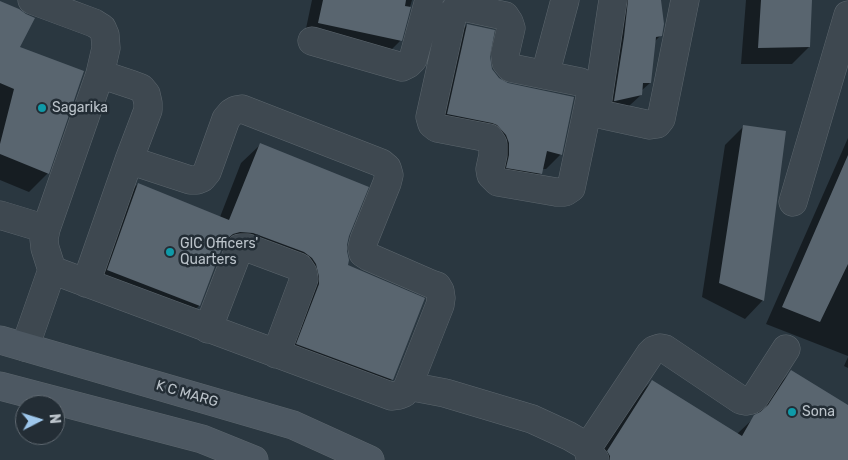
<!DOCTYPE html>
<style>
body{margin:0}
#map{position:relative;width:848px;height:460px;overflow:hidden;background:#2a3740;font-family:Rubik,sans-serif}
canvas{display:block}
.north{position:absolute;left:15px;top:395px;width:50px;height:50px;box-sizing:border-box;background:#232d35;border:1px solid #606971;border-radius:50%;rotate:85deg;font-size:14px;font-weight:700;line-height:20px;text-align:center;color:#bbc3ca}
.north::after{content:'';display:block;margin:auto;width:18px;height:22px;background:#9ec7ec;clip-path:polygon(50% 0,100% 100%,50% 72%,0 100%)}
</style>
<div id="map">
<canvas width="848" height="460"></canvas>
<div class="north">N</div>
</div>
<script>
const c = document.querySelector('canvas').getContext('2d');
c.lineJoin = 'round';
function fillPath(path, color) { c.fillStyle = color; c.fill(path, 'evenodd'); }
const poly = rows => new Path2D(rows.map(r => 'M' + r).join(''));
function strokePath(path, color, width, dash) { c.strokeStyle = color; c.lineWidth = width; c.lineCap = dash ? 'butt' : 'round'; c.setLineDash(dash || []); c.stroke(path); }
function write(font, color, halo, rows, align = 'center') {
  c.font = font + ' Rubik,sans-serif'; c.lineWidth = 5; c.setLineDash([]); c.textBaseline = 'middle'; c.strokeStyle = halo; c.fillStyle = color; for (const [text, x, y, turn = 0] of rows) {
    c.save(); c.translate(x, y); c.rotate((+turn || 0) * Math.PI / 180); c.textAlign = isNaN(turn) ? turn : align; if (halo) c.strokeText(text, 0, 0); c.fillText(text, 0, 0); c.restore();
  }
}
fillPath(poly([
 [312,0,412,0,400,41,385,56,304,38],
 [612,0,659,0,661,35,654,42,650,83,641,91,641,95,629,106,603,112],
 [746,0,811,0,809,47,792,64,741,64],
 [0,3,18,47,48,173,29,192,0,180],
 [467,25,488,56,490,70,561,154,546,169,542,169,541,173,526,188,492,182,491,151,432,129,452,40],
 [744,126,763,300,745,319,702,297,725,145],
 [848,138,848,356,766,324],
 [260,145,346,244,346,265,392,379,374,398,279,363,293,276,234,251,220,250,199,306,180,324,89,288,119,203,138,184,220,217,241,163],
 [848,357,848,368,844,366],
 [791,372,848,406,848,460,596,460,633,400,652,381,737,434,756,416,773,390]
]), '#0007');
fillPath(poly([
 [323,0,406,0,405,6,411,7,402,41,318,23],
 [628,0,661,0,664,24,662,36,656,37,651,83,643,83,642,95,615,101,614,101,624,37],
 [761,0,812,0,810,47,758,48],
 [0,1,19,9,26,14,35,18,20,47,84,71,49,174,0,154,0,144,14,89,0,83],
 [467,24,495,30,490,56,492,69,499,78,508,83,574,97,562,155,547,151,542,174,506,168,509,155,509,143,506,135,497,125,492,123,447,114],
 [743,125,786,131,764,301,719,283],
 [260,143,369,187,349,236,347,245,347,251,349,260,348,265,425,298,393,380,296,344,319,284,319,277,316,264,312,258,304,252,253,233,240,232,233,234,227,239,223,245,200,306,107,270,138,183,229,220],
 [848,155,848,264,820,322,782,307],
 [791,370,848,405,848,460,610,460,610,456,607,451,652,380,742,436,754,415,760,412,768,405]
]), '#59656f');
const street = poly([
 [32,0,94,23,102,28,105,35,106,48,100,74],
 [613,0,597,106,597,111,604,115,650,125,657,124,661,119,685,0],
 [464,7,505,16,509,22,511,28,505,54,506,62,511,68,580,82,589,87,591,93,571,188,565,192,556,192,498,182,491,175,490,169,493,155,493,144,489,138,437,128,432,124,430,117,453,13,456,9,464,7],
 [312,41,402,67,408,64,413,59,429,0],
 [545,75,565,0],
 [793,202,848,15],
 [0,215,46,229],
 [52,270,391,396,399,395,404,393,408,386,440,305,441,298,440,291,437,286,431,284,369,257,363,253,362,248,364,240,387,183,389,175,387,168,381,163,242,109,236,110,231,113,226,119,207,172,202,178,197,180,190,180,129,160],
 [208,329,238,251,240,248,248,248,299,267,303,273,304,279,276,354],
 [25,347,52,270,45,248,44,239,46,229,100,74,133,85,141,88,146,94,148,103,148,110,129,160,86,283],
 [408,386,445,393,532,419,569,436,588,447],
 [595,460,589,454,588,447,650,354,654,350,660,348,665,349,741,400,746,401,751,400,755,397,786,349]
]);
const secondary = poly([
 [0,340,293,425,370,460],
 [0,386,202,439,254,460]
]);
strokePath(street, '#5c666d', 29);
strokePath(secondary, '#5c666d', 29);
strokePath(street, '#3e4850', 28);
strokePath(secondary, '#4d5862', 28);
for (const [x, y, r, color] of [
 [42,108,5,"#0f9aa8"],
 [170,252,5,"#0f9aa8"],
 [792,412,5,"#0f9aa8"]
]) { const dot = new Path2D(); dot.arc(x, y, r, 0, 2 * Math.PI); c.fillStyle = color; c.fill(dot); strokePath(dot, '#232d35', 2); }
write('14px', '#bbc3ca', '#232d35', [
 ["Sagarika",52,108],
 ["GIC Officers'",180,244],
 ["Quarters",180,260],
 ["Sona",802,412]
], 'left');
write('14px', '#bbc3ca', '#232d35', [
 ["K C MARG",187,394,16]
]);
</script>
